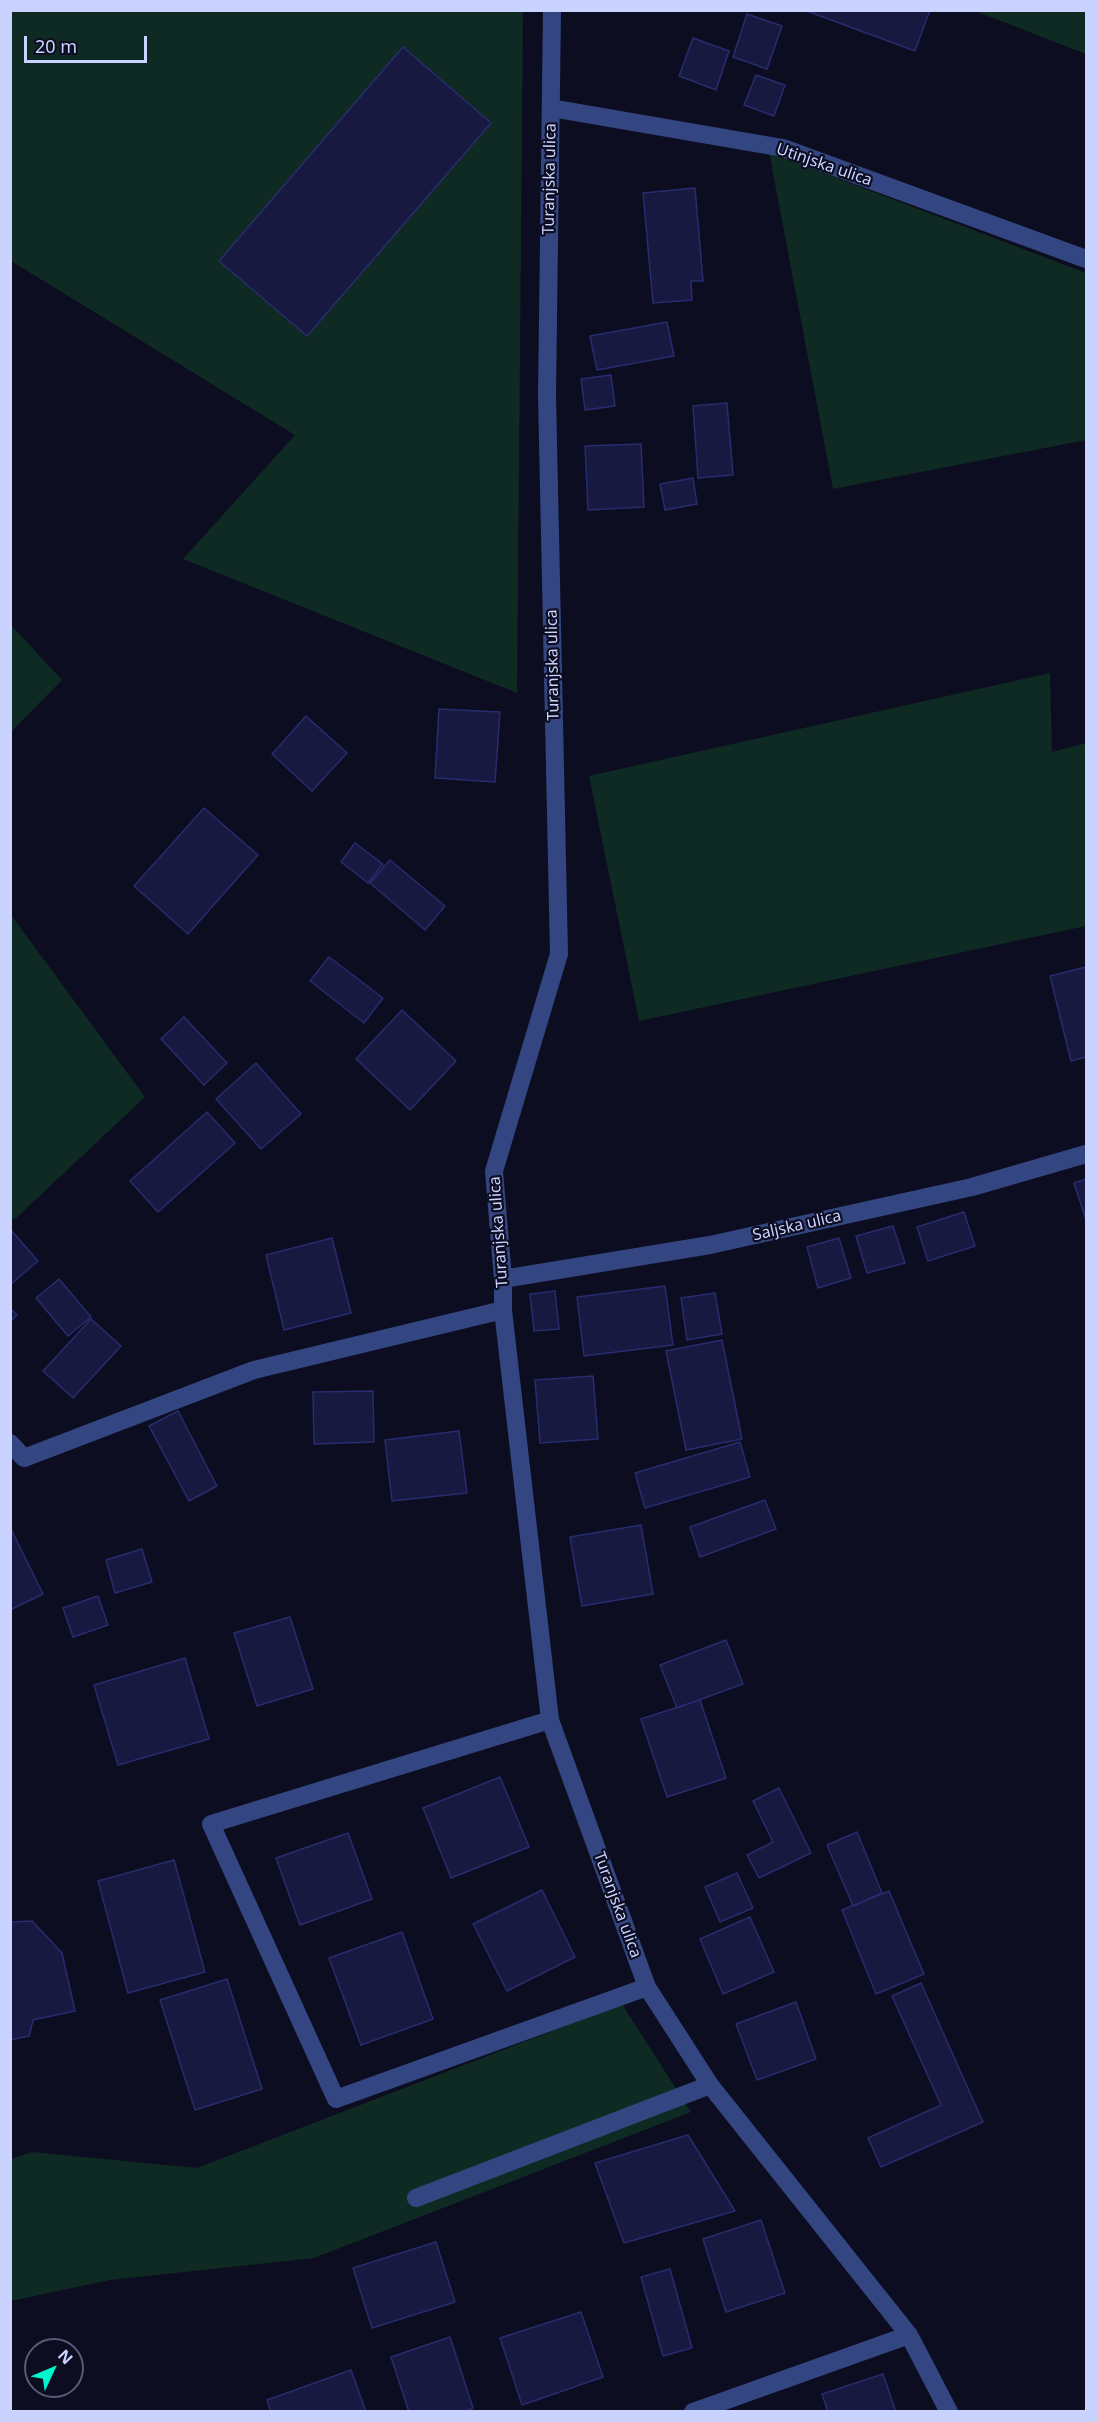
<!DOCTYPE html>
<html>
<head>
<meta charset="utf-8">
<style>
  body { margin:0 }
  #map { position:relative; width:1097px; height:2422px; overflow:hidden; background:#0c0d20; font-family:"Noto Sans",sans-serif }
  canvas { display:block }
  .frame { position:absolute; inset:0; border:12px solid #cad2ff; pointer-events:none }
  .north { position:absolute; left:24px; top:2338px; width:60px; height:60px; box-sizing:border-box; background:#0c0d20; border:2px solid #585c79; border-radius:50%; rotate:46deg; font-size:16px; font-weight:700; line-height:24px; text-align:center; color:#cad2ff }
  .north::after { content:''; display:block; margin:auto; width:21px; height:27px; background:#00f5cd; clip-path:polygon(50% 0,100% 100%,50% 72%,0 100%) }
  .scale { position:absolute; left:24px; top:36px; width:123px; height:27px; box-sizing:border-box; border:3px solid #cad2ff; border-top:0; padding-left:8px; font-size:18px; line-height:21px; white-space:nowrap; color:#cad2ff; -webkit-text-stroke:4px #0c0d20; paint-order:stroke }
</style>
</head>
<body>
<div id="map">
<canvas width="1097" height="2422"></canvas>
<div class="frame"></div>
<div class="north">N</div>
<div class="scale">20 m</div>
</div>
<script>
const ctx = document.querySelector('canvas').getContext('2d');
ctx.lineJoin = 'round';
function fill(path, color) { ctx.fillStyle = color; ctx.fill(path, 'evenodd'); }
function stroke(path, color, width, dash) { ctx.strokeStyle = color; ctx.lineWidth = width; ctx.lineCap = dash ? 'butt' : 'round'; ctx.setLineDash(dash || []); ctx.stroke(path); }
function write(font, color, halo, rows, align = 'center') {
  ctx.font = font + ' "Noto Sans",sans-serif'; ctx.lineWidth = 4.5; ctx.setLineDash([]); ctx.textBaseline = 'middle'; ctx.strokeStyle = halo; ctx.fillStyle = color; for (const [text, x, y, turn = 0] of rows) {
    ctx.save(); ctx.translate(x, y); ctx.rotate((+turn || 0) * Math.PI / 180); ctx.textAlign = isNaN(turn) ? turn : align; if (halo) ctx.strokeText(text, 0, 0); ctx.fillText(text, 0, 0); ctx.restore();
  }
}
const green = new Path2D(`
  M 10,11 L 523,11 L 517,693 L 183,559 L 295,435 L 11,261 Z
  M 975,11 L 1086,11 L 1086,54 Z
  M 769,152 L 1086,273 L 1086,440 L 833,489 Z
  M 11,625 L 62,680 L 11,732 Z
  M 1050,673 L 1052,752 L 1086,743 L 1086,926 L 639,1021 L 589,776 Z
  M 11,915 L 145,1097 L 14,1220 L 10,1216 Z
  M 622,2004 L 691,2112 L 314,2258 L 110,2280 L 11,2301 L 11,2159 L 32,2152 L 197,2168 Z`);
const building = new Path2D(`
  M 804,10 L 930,10 L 915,51 Z
  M 747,14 L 782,26 L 767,69 L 733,57 Z
  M 693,38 L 729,51 L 716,90 L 679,76 Z
  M 403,47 L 491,123 L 307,336 L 219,261 Z
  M 756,75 L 785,85 L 774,116 L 744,105 Z
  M 695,188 L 703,281 L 691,281 L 692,300 L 653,303 L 643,193 Z
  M 667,322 L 674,356 L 597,370 L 590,336 Z
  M 611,375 L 615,406 L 585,410 L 581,379 Z
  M 727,403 L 733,475 L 698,478 L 693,406 Z
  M 641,444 L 644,507 L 588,510 L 585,446 Z
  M 693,478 L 697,504 L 665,510 L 660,484 Z
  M 439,709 L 500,712 L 495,782 L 435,778 Z
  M 306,716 L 347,753 L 312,791 L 272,754 Z
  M 204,808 L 258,855 L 188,934 L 134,886 Z
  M 355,843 L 383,864 L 368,883 L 341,862 Z
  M 390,860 L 445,906 L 425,930 L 370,883 Z
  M 329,957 L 383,998 L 364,1023 L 310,981 Z
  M 1086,967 L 1086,1057 L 1071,1061 L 1050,976 Z
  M 402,1010 L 456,1061 L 410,1110 L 356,1059 Z
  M 184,1017 L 227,1063 L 204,1085 L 161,1039 Z
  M 256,1063 L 301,1114 L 261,1149 L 216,1099 Z
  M 207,1112 L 235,1143 L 158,1212 L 130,1181 Z
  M 1086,1179 L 1086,1220 L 1074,1183 Z
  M 964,1212 L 975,1246 L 928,1261 L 917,1227 Z
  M 893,1226 L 905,1263 L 867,1273 L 856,1236 Z
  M 10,1229 L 38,1261 L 11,1284 L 10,1283 Z
  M 332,1238 L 351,1313 L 284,1330 L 266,1255 Z
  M 839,1238 L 851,1278 L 818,1288 L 807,1247 Z
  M 59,1279 L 91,1317 L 68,1336 L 36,1298 Z
  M 665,1286 L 673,1345 L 584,1356 L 577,1297 Z
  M 555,1291 L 559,1329 L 534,1331 L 530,1294 Z
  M 715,1293 L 722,1334 L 687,1340 L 681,1298 Z
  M 10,1308 L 17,1315 L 10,1322 Z
  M 91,1319 L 121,1346 L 73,1398 L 43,1371 Z
  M 722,1340 L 742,1439 L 686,1450 L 666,1351 Z
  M 593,1376 L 598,1439 L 540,1443 L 535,1380 Z
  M 373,1391 L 374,1442 L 314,1444 L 313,1392 Z
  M 178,1411 L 217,1486 L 189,1501 L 149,1426 Z
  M 459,1431 L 467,1493 L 392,1501 L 385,1440 Z
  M 740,1442 L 750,1477 L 645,1508 L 635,1473 Z
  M 765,1500 L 776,1529 L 700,1557 L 690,1527 Z
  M 641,1525 L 653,1594 L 582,1606 L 570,1537 Z
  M 10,1527 L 43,1594 L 10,1610 Z
  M 142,1549 L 152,1582 L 115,1593 L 106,1560 Z
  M 98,1596 L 108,1625 L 73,1637 L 63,1608 Z
  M 290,1617 L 313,1689 L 257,1706 L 234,1633 Z
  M 726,1640 L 743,1684 L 677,1708 L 660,1665 Z
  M 185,1658 L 209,1739 L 118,1765 L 94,1685 Z
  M 700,1700 L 726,1778 L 667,1797 L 641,1719 Z
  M 500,1777 L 529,1847 L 451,1878 L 423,1808 Z
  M 779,1788 L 811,1853 L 759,1878 L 747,1855 L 773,1842 L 753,1801 Z
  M 857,1832 L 882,1893 L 853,1906 L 827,1845 Z
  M 348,1833 L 372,1899 L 300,1925 L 276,1858 Z
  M 174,1860 L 205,1972 L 128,1993 L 98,1881 Z
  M 737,1873 L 753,1908 L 720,1922 L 705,1887 Z
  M 542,1890 L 575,1957 L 507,1991 L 473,1924 Z
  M 889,1891 L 924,1974 L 876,1994 L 842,1910 Z
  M 750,1917 L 774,1972 L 723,1994 L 700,1939 Z
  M 32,1921 L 62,1953 L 75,2011 L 33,2020 L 29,2036 L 10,2040 L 10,1922 Z
  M 402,1932 L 433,2019 L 361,2045 L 329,1958 Z
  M 227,1979 L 262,2089 L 195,2110 L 160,2000 Z
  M 921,1983 L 983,2122 L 881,2167 L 868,2138 L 941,2105 L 892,1996 Z
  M 796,2002 L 816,2059 L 757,2080 L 736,2024 Z
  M 688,2135 L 735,2211 L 624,2243 L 595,2163 Z
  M 761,2220 L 785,2293 L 726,2312 L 703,2239 Z
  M 436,2242 L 455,2302 L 372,2328 L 353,2268 Z
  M 670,2269 L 692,2348 L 663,2356 L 641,2277 Z
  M 581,2312 L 603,2377 L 522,2405 L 500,2338 Z
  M 450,2337 L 473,2408 L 464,2412 L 409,2412 L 391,2357 Z
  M 351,2370 L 366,2412 L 271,2412 L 267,2400 Z
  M 883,2374 L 896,2412 L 828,2412 L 822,2394 Z`);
const minor = new Path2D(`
  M 552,10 L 547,395 L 559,954 L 494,1171 L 503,1279 L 503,1310 L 550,1720 L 647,1987 L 710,2085 L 909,2335 L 949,2412
  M 551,108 L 783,148 L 1086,259
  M 503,1279 L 710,1245 L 972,1187 L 1086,1154
  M 10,1443 L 24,1458 L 254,1370 L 503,1310
  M 550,1720 L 211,1824 L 336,2099 L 647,1987
  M 416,2198 L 710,2085
  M 693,2412 L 909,2335`);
const streetNames = [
  ["Utinjska ulica",824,165,19],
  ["Turanjska ulica",550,179,-89],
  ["Turanjska ulica",553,665,-91],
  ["Saljska ulica",797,1226,-13],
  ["Turanjska ulica",499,1232,-94],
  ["Turanjska ulica",617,1905,70]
];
fill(green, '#0e2a22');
fill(building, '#171941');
stroke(building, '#282c6e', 1.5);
stroke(minor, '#344681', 18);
write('16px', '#cad2ff', '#0c0d20', streetNames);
</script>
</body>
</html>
